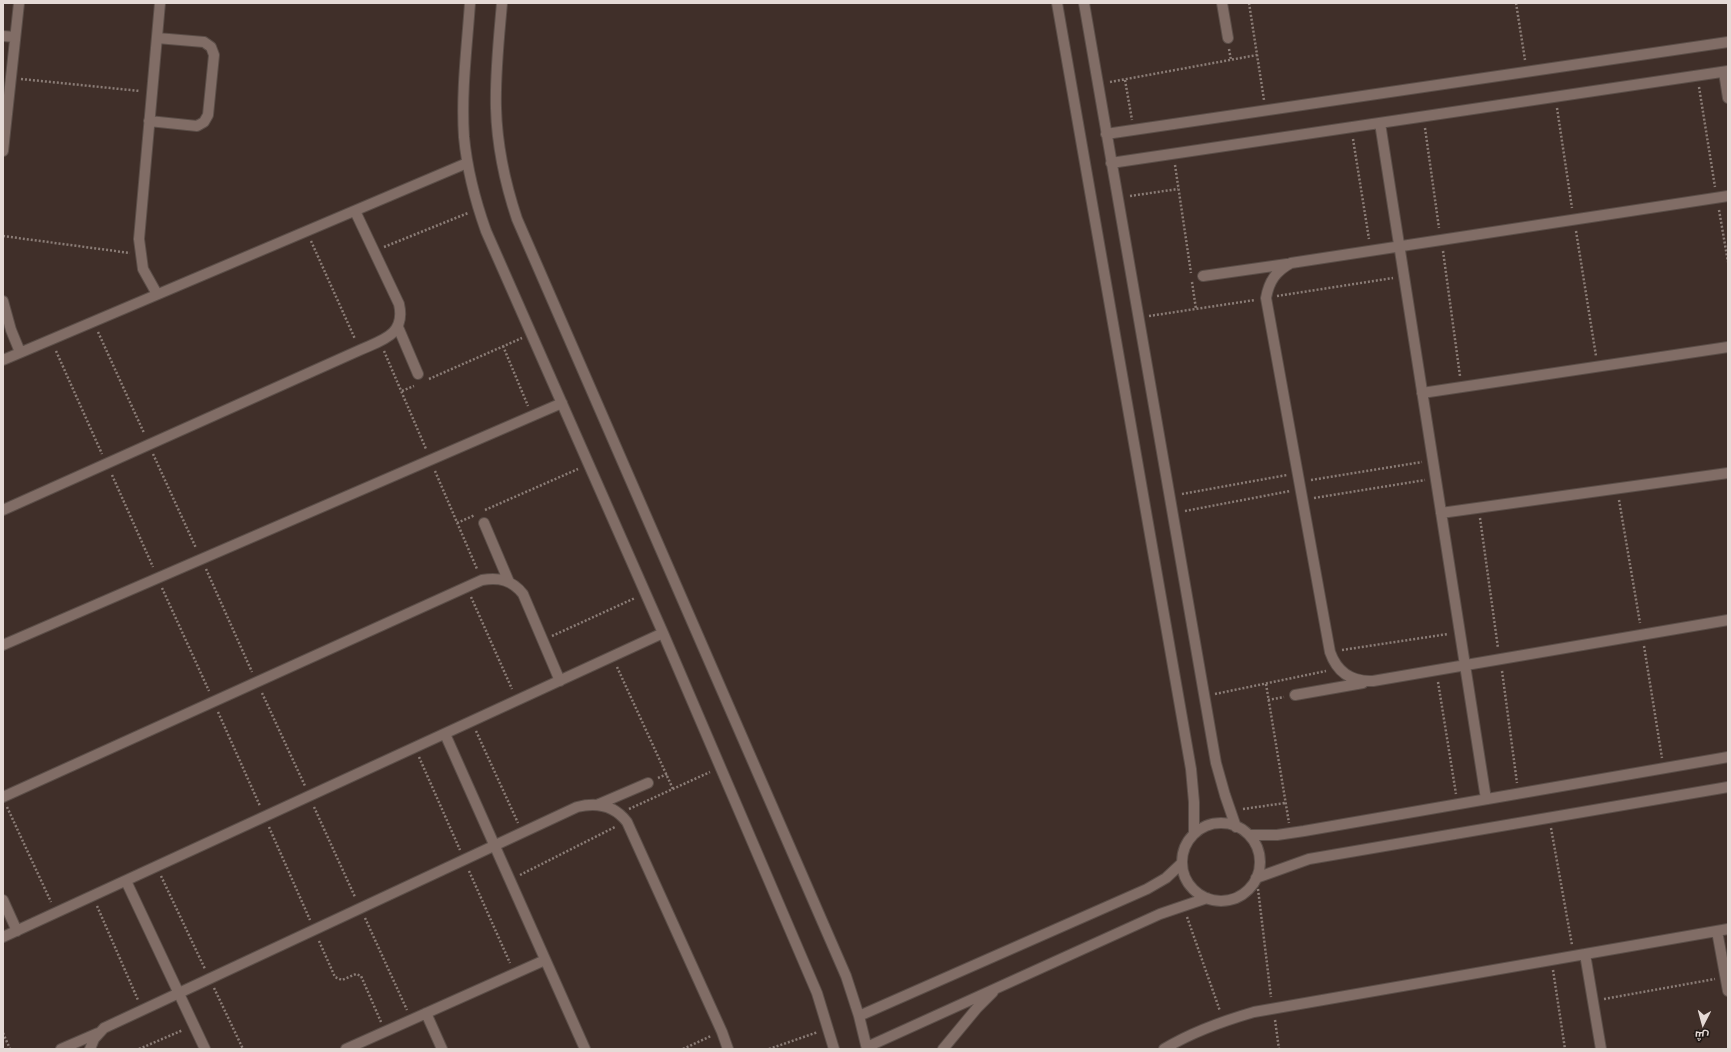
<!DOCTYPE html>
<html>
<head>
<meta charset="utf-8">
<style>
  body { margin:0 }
  #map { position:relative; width:1731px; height:1052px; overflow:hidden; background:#402f29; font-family:Quicksand,Cairo,sans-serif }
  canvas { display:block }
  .frame { position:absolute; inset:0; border:4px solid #e5dad6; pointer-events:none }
  .north { position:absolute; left:1683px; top:1004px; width:40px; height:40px; -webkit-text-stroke:3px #211916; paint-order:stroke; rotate:186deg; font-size:11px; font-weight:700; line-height:16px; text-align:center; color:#e5dad6 }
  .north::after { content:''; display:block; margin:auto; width:14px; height:18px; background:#e5dad6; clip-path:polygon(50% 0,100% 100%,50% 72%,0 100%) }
</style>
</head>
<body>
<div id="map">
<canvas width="1731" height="1052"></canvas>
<div class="frame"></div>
<div class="north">ش</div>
</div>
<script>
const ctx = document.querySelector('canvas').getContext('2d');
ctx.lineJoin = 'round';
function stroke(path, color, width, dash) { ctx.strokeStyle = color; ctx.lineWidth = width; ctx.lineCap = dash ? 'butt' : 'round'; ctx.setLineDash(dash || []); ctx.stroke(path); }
const path = new Path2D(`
  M 1249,3 L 1264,100
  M 1516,3 L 1525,60
  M 1229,49 L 1231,60
  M 21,79 L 140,91
  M 1125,80 L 1132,120
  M 1110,82 L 1257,55
  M 1699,87 L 1715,187
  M 1557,108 L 1572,208
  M 1425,128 L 1439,228
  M 1353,139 L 1369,239
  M 1175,165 L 1191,273
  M 1130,196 L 1178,189
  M 1719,210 L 1728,262
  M 1576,231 L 1596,356
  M 3,236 L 130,253
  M 311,241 L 355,339
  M 384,247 L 468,213
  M 1443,251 L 1460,376
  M 1192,282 L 1196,309
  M 1277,296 L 1393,278
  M 1149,316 L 1255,300
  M 98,332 L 144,433
  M 503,346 L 528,406
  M 56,351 L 102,454
  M 384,351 L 426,449
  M 429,379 L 522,338
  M 402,391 L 414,386
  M 153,454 L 196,548
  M 435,471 L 477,569
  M 112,475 L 153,567
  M 1311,480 L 1422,462
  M 1182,494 L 1287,475
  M 1314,498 L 1425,480
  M 1619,500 L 1640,623
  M 485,510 L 578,469
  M 1185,511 L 1290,491
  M 1480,518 L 1498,648
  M 457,523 L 475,515
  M 206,569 L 252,672
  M 162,588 L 209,691
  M 471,597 L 512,689
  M 552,636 L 635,598
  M 1644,646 L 1662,758
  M 1342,650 L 1448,634
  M 617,667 L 673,789
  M 1502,671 L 1517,783
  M 1438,682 L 1456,794
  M 1266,684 L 1289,823
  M 262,693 L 305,786
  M 1215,694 L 1326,671
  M 1268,700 L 1284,697
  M 218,712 L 260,806
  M 476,731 L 518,823
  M 419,757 L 460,850
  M 658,778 L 667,774
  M 7,807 L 51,902
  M 314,807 L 355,897
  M 629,809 L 710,772
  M 1243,809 L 1285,803
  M 269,827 L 310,920
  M 1551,828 L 1572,945
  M 469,871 L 510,963
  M 520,875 L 615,827
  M 161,876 L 205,969
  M 1258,889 L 1271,997
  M 97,906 L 138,1000
  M 1187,917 L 1220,1011
  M 365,918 L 407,1010
  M 319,941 L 335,977 L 342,980 L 356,974 L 361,976 L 381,1022
  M 1553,970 L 1565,1049
  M 214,988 L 243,1049
  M 1604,999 L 1715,979
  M 1275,1020 L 1279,1049
  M 3,1033 L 10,1049
  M 139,1049 L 183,1030
  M 683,1049 L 711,1036
  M 769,1049 L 818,1032`);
const minor = new Path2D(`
  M 470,3 C 467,47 461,92 464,137 C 467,169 475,200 486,231 L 663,633 L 817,993 L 834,1049
  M 502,3 C 499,38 495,73 496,108 C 497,146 505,183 517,219 L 846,976 L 859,1016 L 867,1049
  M 1057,3 L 1191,769 L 1194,802 L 1194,834
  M 1084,3 L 1216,763 L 1225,795 L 1236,827
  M 1222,3 L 1228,38
  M 3,36 L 15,37
  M 1724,72 L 1728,98
  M 149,121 L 197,126 L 204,122 L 208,115 L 214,55 L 211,47 L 204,42 L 157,38
  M 1380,123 L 1486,799
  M 1106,134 L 1728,42
  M 3,151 L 19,3
  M 1111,163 L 1728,71
  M 1728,196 L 1291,263 C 1276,271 1269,281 1266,298 L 1330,652 C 1337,672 1351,682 1373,681 L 1728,620
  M 1203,276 L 1287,264
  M 157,294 L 143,269 L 139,239 L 160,3
  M 3,301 L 11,330 L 20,352
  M 398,327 L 418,374
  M 3,360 L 467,163
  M 1422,393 L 1728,347
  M 3,510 L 360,350 C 382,340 406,335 399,304 L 355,211
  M 1441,513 L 1728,473
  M 484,523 L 509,582
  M 3,645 L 562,403
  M 1295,695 L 1363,683
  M 445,734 L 585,1049
  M 3,797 L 482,580 C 499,577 512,580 523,594 L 560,681
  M 599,804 L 648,783
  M1182 862a39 39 0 1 1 78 0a39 39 0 1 1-78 0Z
  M 1249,835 L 1277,835 L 1304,831 L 1728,757
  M 1256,878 L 1309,859 L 1728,787
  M 126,881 L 205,1049
  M 3,900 L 17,931
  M 1717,931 L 1728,991
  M 3,937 L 663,633
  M 1585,954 L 1601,1049
  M 426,1013 L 442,1049
  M 859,1016 L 1147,889 L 1166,878 L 1182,863
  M 867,1047 L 1160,914 L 1207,898
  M 61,1049 L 98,1033
  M 90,1049 L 94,1039 L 104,1028 L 577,807 C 597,802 614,805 627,822 L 722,1032 L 728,1049
  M 346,1049 L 545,960
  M 943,1049 L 977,1008 L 993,992
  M 1164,1049 C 1192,1032 1223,1021 1254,1012 L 1728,929`);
stroke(minor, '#5b4e48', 12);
stroke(path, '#8a7c76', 2.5, [2, 2]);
stroke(minor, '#816d66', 10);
</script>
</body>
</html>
